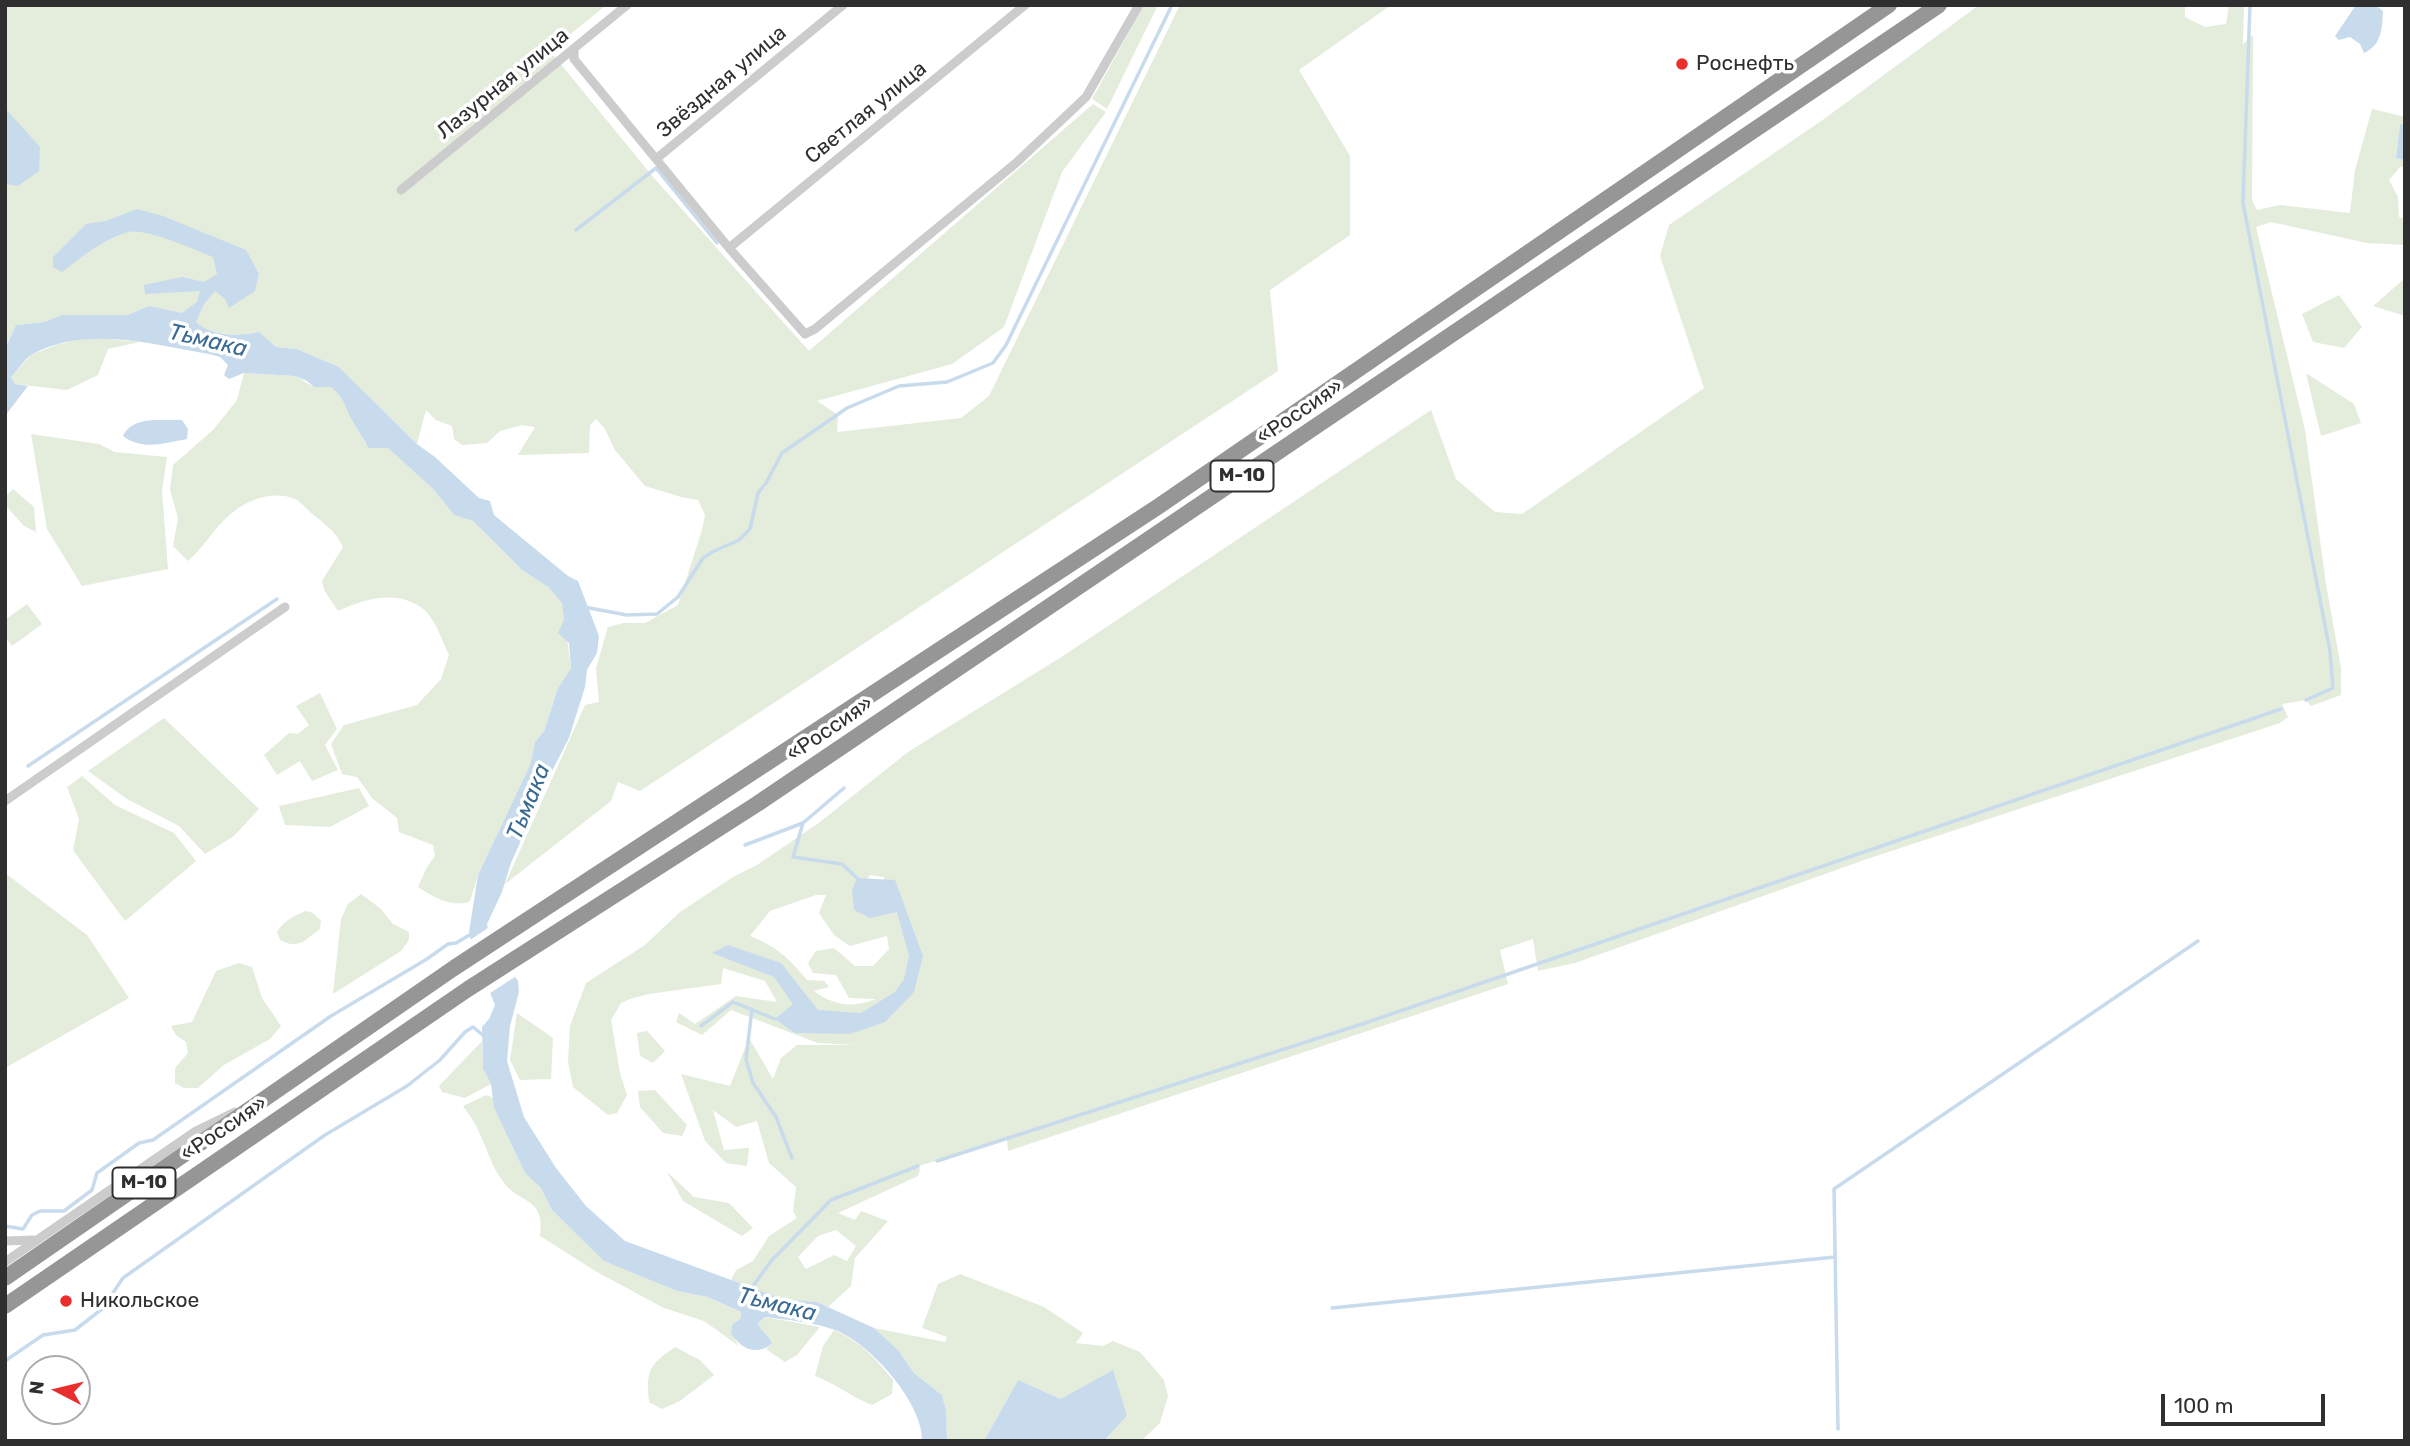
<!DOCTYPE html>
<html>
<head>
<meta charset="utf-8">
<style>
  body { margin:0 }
  #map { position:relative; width:2410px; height:1446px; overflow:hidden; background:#fff; font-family:Rubik,sans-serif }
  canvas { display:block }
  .frame { position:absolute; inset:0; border:7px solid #2f2f2f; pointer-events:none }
  .north { position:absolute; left:21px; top:1355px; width:70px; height:70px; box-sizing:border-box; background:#fff; border:2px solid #acacac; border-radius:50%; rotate:277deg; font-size:19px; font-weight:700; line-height:28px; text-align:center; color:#2f2f2f }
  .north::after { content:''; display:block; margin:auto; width:24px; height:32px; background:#ea2e2d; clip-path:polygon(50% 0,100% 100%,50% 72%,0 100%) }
  .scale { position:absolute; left:2161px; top:1394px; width:164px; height:32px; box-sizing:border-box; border:4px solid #2f2f2f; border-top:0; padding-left:9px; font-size:21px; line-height:24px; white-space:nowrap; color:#2f2f2f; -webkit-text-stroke:5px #fff; paint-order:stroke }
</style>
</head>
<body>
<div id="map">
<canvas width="2410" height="1446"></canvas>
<div class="frame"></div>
<div class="north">N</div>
<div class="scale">100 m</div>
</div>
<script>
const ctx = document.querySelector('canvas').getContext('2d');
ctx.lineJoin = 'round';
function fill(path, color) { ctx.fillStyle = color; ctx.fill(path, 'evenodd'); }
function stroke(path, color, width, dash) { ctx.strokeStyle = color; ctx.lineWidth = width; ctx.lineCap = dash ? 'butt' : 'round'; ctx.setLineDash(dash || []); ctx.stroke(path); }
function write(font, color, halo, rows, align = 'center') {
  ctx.font = font + ' Rubik,sans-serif'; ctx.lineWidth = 7; ctx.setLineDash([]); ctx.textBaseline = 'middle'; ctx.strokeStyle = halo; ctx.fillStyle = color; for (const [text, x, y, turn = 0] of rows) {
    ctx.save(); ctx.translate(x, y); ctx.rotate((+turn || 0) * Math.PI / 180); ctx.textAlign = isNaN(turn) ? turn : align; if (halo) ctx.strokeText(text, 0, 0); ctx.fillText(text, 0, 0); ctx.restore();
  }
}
const green = new Path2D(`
  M 5,5 L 606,5 L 550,51 L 654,178 L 809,351 L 1093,104 L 1106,112 L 1062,172 L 1004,327 L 952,364 L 817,401 L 838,415 L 837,432 L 961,418 L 989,396 L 1180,5 L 1391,5 L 1299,70 L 1350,156 L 1350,235 L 1270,290 L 1278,371 L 649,785 L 640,791 L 618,782 L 611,801 L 505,884 L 585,705 L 599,702 L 596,668 L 608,627 L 624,623 L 645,623 L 678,605 L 702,530 L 705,515 L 698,500 L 681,497 L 645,486 L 615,450 L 605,429 L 596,419 L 590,425 L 589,453 L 518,455 L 535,427 L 522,425 L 500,431 L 487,443 L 462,445 L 454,439 L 452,426 L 436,420 L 426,410 L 417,444 L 339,367 L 297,349 L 276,347 L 259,333 L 247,336 L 62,315 L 44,322 L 16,325 L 5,349 Z
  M 1144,5 L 1158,5 L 1107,109 L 1092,99 Z
  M 1979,5 L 2185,5 L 2185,17 L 2205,27 L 2226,24 L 2229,5 L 2244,5 L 2243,44 L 2253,35 L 2252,200 L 2257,210 L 2280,205 L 2350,213 L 2355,170 L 2372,109 L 2405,117 L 2405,125 L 2400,124 L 2396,158 L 2405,160 L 2405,166 L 2400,167 L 2389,180 L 2398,197 L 2399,217 L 2405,219 L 2405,245 L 2367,243 L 2271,222 L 2256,227 L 2305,430 L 2326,584 L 2341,668 L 2341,695 L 2311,706 L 2306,700 L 2282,704 L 2288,717 L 2280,723 L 1867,859 L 1575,963 L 1538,971 L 1533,939 L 1500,950 L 1508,984 L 1008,1151 L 1007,1139 L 919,1166 L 920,1170 L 918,1176 L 838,1213 L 855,1220 L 861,1211 L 888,1221 L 855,1258 L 851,1286 L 828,1307 L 817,1302 L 783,1299 L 731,1280 L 736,1270 L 753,1261 L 769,1236 L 797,1218 L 793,1211 L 796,1187 L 769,1163 L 757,1121 L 736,1127 L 713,1110 L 724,1150 L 749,1148 L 747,1166 L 726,1163 L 705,1141 L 681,1074 L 730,1086 L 749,1038 L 773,1079 L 781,1058 L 797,1045 L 856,1045 L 818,1043 L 731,1010 L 702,1035 L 676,1022 L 679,1013 L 695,1024 L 736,996 L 777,1002 L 765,981 L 723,968 L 721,984 L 649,994 L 630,999 L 621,1003 L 611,1020 L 620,1073 L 627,1095 L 617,1113 L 608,1115 L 573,1087 L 568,1062 L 570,1026 L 586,983 L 645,945 L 680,912 L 733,877 L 757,865 L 820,822 L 908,752 L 1063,656 L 1431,410 L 1456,479 L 1495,512 L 1522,514 L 1704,388 L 1660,256 L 1669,225 L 1824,119 ZM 870,875 L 884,877 L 883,901 L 862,887 ZM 816,895 L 826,895 L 819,913 L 834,935 L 850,946 L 887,936 L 889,949 L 873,966 L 855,966 L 834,948 L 816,951 L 808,963 L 813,973 L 836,975 L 849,998 L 876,999 C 853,1008 834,1006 814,991 L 829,987 L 824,981 L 807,980 C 790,959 776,946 750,936 L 770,911 ZM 836,1230 L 856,1246 L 847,1261 L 834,1255 L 806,1269 L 798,1257 L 818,1236 Z
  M 2404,279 L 2405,316 L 2373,306 Z
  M 2339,295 L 2362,327 L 2344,348 L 2313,342 L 2302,314 Z
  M 86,337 L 140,342 L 108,349 L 98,375 L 67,390 L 15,384 L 11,377 L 31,355 L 56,345 Z
  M 244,373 L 295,376 L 314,387 L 331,387 C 347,402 343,405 353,422 C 358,431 364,438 368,448 L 388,448 L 433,489 L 454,515 L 473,521 L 522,570 L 548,587 L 562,603 L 571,668 L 558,688 L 544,731 L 535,742 L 530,765 L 478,875 L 470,901 C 455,909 431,896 418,887 L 427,867 L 435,856 L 433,845 L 399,832 L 397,818 L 373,799 L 357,777 L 342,774 L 331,744 L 344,725 L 417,705 L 441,679 L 449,655 C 442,640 435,618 422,608 C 397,589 363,599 338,611 L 324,590 L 322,581 L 343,547 C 336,531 323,523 310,512 C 305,507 299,500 293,498 C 268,490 242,502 224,520 C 211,533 203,548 188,561 L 173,546 L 178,518 L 170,490 L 173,465 L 213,430 L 237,400 Z
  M 2306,373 L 2354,404 L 2361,423 L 2321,436 Z
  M 31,434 L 99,444 L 115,452 L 167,457 L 162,491 L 168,569 L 82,586 L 47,529 Z
  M 13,489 L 34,507 L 36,532 L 24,526 L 5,505 L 5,497 Z
  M 27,604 L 42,624 L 12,646 L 5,637 L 5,620 Z
  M 320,693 L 337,729 L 325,745 L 338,770 L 312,781 L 300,761 L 277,775 L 264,755 L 289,733 L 298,734 L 309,725 L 296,706 Z
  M 164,718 L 259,809 L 234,836 L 205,854 L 179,826 L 127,799 L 88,771 Z
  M 82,776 L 115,805 L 174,833 L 196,861 L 125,921 L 73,850 L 79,819 L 67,787 Z
  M 359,788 L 369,806 L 330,827 L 285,825 L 279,806 Z
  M 5,873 L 87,935 L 129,998 L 5,1068 Z
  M 361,894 L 381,909 L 393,924 L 409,932 L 409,940 L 401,951 L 333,994 L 341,919 L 348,904 Z
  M 306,911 L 313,913 L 321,921 L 320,929 C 304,940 300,950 280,940 L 277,932 C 285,920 293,916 306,911 Z
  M 239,963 L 252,967 L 262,998 L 281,1026 L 270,1039 L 224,1065 L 198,1088 L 184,1088 L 175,1083 L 175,1068 L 188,1053 L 186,1042 L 176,1035 L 171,1026 L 192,1022 L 216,971 Z
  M 517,1013 L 553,1038 L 551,1079 L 520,1080 L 510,1060 Z
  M 647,1031 L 665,1051 L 653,1063 L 640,1056 L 637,1033 Z
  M 482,1041 L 483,1069 L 491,1084 L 465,1098 L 442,1092 L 439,1086 Z
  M 655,1090 L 687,1125 L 682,1136 L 663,1133 L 640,1107 L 638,1091 Z
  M 486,1095 L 493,1098 L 494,1108 L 525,1173 L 541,1188 L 552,1210 L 604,1260 L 677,1291 L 708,1297 L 741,1312 L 741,1318 L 732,1325 L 731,1334 L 739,1346 L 704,1321 L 664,1308 L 597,1272 L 540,1236 C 546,1198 521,1204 504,1183 C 490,1165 486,1144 475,1124 C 472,1118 467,1112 463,1106 Z
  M 667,1172 L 694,1197 L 729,1203 L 753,1228 L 742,1236 L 683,1201 Z
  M 960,1274 L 1044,1307 L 1083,1333 L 1076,1343 L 1103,1346 L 1113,1341 L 1140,1352 L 1164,1380 L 1168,1396 L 1160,1423 L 1141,1441 L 1104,1441 L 1127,1416 L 1061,1399 L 1018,1380 L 984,1441 L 947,1441 L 946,1410 L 942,1395 L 914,1373 L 898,1350 L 874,1328 L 945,1342 L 947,1337 L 922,1328 L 938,1284 Z
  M 765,1317 L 820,1327 L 797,1355 L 785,1362 L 766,1349 L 772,1344 C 769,1334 761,1332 758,1323 Z
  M 834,1330 C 860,1341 876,1359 893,1380 L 892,1394 L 872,1405 C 852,1397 836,1384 815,1376 L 823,1346 Z
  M 675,1347 L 700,1360 L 714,1375 L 680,1401 L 662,1409 L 649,1402 C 646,1370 649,1365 675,1347 Z`);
const water = new Path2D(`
  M 2356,5 L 2375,5 L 2383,11 C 2382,28 2382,45 2364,53 L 2360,44 L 2350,37 L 2339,40 L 2335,36 Z
  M 5,108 L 40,147 L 39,171 L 18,186 L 5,184 Z
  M 2400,124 L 2405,125 L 2405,160 L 2396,158 Z
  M 137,209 L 163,216 L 246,250 L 259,274 L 255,291 L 229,308 L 225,299 L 215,291 L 204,304 L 196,322 C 210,336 240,337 259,332 L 276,347 L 297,349 L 339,367 L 417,444 L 435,457 L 479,498 L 490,501 L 494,515 L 568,576 L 578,581 L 599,636 L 597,653 L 587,670 L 585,687 L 569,738 L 551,773 L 511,863 L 502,892 L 487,924 L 490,939 L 518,981 L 519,992 L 510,1026 L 507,1061 L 524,1117 L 556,1168 L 586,1206 L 625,1241 L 783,1299 L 817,1302 L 874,1328 L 898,1350 L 914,1373 L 942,1395 L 946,1410 L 947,1441 L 922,1441 C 924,1404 869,1342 835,1330 C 813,1322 788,1320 765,1317 L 758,1323 C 761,1332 769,1334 772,1344 C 755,1356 742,1349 731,1334 L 732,1325 L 741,1318 L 741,1312 L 708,1297 L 677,1291 L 604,1261 L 552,1210 L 541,1188 L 525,1173 L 494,1108 L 491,1084 L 483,1069 L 482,1027 L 489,1019 L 495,1005 L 473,950 L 469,932 L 478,875 L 530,765 L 535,742 L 544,731 L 558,688 L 571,668 L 569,643 L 558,633 L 564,620 L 562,603 L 548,587 L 522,570 L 473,521 L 454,515 L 433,489 L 388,448 L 368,448 C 364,438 358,431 353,422 C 343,405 347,402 331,387 L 314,387 L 307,381 L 295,376 L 244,373 L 229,379 L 224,375 L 228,365 L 220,357 L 209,354 C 153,345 87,325 33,354 C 25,358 18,370 11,377 L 15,384 L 28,386 L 5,416 L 5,349 L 16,325 L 44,322 L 62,315 L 128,315 L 149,306 L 182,313 L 197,302 L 200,291 L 145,294 L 144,285 L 182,277 L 204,282 L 217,274 L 213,257 C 196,250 145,228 129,232 C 104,238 82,257 62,272 L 53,267 L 53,257 L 86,224 L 106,221 Z
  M 182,420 L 188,429 L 187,439 C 164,443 143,451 123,436 C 133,415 161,421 182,420 Z
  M 857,878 L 895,880 L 923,956 L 914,992 L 885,1022 L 850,1034 L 795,1033 L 775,1019 L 793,1004 L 774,977 L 712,953 L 728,945 L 781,963 L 818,1010 L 861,1013 L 895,992 L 904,979 L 909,956 L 897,912 L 870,918 L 854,910 L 852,890 Z
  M 1113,1370 L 1127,1416 L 1104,1441 L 984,1441 L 1018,1380 L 1061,1399 Z`);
const pier = new Path2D(`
  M 491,926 L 493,937 L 518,975 L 487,995 L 467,942 Z`);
const stream = new Path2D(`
  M 2250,5 L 2243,203 L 2330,651 L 2333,688 L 2306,700
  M 576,230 L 656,168 L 717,243
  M 584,607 L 627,615 L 657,614 L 678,597 L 703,558 L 712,552 L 739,540 L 750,529 L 758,493 L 766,483 L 782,453 L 847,408 L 899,386 L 947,382 L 993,363 L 1006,345 L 1172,5
  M 28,766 L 277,599
  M 803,823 L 793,857 L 842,864 L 857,878
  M 745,845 L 803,823 L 844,788
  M 752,1009 L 746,1059 L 753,1083 L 776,1117 L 792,1158
  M 701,1026 L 733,1002 L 775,1019
  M 937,1161 L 1365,1023 L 2281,709
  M 5,1226 L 23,1229 L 32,1215 L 40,1211 L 64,1211 L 92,1190 L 97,1173 L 139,1143 L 153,1140 L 331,1016 L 427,959 L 448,944 L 456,943 L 473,933
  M 750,1290 L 772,1260 L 831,1200 L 918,1166
  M 1332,1308 L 1835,1257
  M 5,1361 L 43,1335 L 75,1330 L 102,1309 L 123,1278 L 325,1135 L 407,1086 L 440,1060 L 465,1032 L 473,1027 L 484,1036
  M 1838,1429 L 1834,1189 L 2198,941
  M 5,1439 L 6,1441`);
const street = new Path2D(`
  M 574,49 L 574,59 L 729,248 L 805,334 L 815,329 L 1016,163 L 1086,97 L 1139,5
  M 656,159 L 843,5
  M 401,190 L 627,5
  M 729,248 L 1025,5
  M 5,801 L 285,607
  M 5,1241 L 33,1240
  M 5,1262 L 196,1131 L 235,1112`);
const highway = new Path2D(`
  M 5,1278 L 454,968 L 1159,506 L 1889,5
  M 5,1306 L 468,989 L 757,804 L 1939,5`);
const markers = [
  [1682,64,7,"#ea2e2d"],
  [66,1301,7,"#ea2e2d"]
];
const shields = [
  [1242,476,63],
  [144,1183,63]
];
const shieldNames = [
  ["М-10",1242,476],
  ["М-10",144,1183]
];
const poiNames = [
  ["Роснефть",1696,64],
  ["Никольское",80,1301]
];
const streetNames = [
  ["Звёздная улица",722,82,-40],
  ["Лазурная улица",503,84,-39],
  ["Светлая улица",866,113,-39],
  ["«Россия»",1300,412,-34],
  ["«Россия»",830,729,-34],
  ["«Россия»",224,1129,-34]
];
const waterNames = [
  ["Тьмака",208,341,13],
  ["Тьмака",529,802,-68],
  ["Тьмака",777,1305,14]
];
fill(green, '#e4ecdc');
fill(water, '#c8dbed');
fill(pier, '#fff');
stroke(stream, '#c8dbed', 3.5);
stroke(street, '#ccc', 9);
stroke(highway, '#969696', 16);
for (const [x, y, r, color] of markers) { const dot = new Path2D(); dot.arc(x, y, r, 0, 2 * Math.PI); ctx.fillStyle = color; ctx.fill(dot); stroke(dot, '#fff', 2.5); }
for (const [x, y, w] of shields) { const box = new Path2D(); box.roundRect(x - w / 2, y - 15.5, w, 31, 5); ctx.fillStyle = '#fff'; ctx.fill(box); stroke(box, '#2f2f2f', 2); }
write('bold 19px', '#2f2f2f', null, shieldNames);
write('21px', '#2f2f2f', '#fff', poiNames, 'left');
write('21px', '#2f2f2f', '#fff', streetNames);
write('italic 23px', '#3a6a93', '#fff', waterNames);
</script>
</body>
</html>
